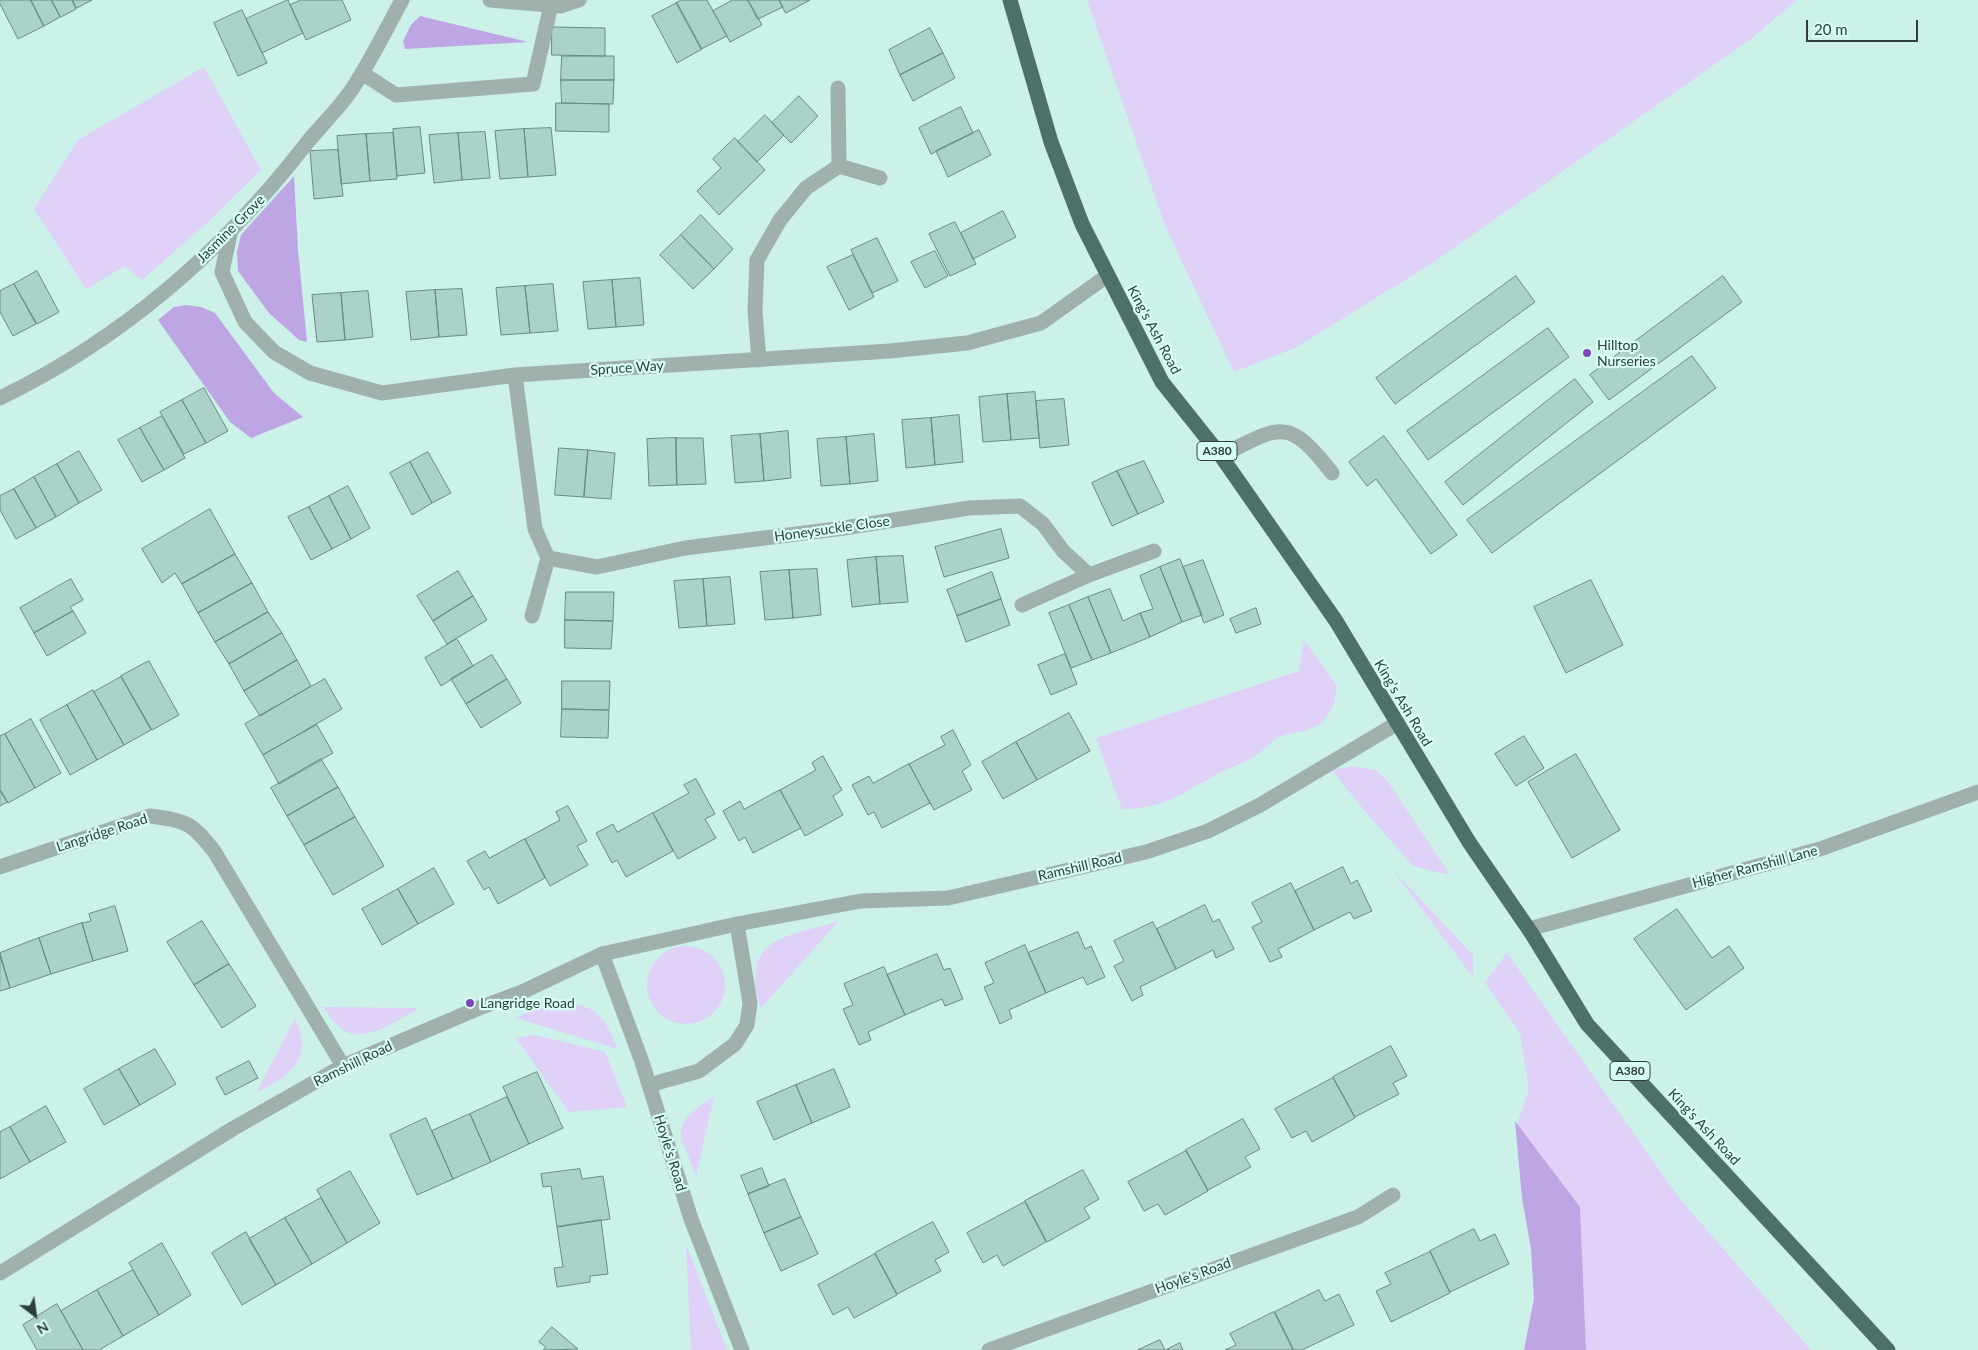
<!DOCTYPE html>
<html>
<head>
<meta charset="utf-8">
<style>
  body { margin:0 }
  #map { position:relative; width:1978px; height:1350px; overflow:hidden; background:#cbf1e9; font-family:Lato,sans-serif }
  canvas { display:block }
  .north { position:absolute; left:10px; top:1290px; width:50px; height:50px; -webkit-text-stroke:4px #d8fff6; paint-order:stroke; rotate:150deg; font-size:14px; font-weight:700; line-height:20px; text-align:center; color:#2f3e3b }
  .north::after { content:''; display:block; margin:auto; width:18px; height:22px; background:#2f3e3b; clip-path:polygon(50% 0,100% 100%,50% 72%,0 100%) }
  .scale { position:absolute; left:1806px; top:20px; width:112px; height:22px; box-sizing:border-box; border:2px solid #2f3e3b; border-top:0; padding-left:6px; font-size:15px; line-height:18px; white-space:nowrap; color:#2f3e3b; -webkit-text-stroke:4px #d8fff6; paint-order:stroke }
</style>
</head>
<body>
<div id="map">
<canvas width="1978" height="1350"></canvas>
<div class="north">N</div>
<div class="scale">20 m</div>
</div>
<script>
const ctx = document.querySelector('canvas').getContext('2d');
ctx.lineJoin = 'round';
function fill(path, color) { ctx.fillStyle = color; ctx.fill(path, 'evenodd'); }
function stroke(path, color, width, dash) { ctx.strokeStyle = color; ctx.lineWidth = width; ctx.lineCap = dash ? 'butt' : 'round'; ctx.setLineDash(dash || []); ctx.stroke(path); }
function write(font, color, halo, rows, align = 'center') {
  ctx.font = font + ' Lato,sans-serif'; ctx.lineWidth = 4.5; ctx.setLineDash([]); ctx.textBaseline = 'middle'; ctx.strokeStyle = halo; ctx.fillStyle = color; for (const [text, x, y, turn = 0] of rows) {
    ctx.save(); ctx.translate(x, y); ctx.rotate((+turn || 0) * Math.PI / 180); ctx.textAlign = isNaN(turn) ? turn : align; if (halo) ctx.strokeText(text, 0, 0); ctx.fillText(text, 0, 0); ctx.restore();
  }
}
const green = new Path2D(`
  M 1087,0 L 1797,0 L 1752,38 L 1434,262 L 1295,348 L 1234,372 L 1166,228 Z
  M 204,67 L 261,170 L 208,222 L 142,280 L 125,266 L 86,289 L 34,209 L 78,140 Z
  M 1304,640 L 1337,686 C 1335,701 1332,714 1320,723 C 1307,734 1291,731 1277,738 C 1270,742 1265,749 1259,753 C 1248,761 1234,766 1221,772 C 1182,792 1170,808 1122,809 L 1096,738 L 1299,671 Z
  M 1354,766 L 1375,770 L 1386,779 L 1450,875 L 1413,866 L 1368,815 L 1332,770 Z
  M 1392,869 L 1473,955 L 1473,977 Z
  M 838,922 L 761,1008 C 739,939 785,936 838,922 Z
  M647 985a39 39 0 1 1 78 0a39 39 0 1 1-78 0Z
  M 1507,953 L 1679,1198 L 1811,1350 L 1586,1350 L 1580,1207 L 1517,1124 L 1529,1089 L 1520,1033 L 1485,983 Z
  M 567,1003 C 600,1006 606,1022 618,1049 L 516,1018 L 538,1007 Z
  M 323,1007 L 419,1008 C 401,1018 368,1042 347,1032 C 336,1027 330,1016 323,1007 Z
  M 295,1018 C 298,1026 302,1036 302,1045 C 302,1069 276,1083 257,1092 Z
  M 534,1035 L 605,1052 L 627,1107 L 569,1112 L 516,1038 Z
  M 714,1096 L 696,1176 C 679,1127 667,1129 714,1096 Z
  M 686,1244 L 727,1350 L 691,1350 Z`);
const forest = new Path2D(`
  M 420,16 L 528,42 L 405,49 L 403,41 L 411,25 Z
  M 294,176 L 298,250 L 307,342 L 299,340 L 269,313 L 238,271 L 237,252 L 241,235 Z
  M 186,305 L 201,307 L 215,313 L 274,393 L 303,417 L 251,438 L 230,422 L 158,320 L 174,307 Z
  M 1515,1121 L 1580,1207 L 1586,1350 L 1524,1350 L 1534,1299 L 1531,1249 L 1522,1198 Z`);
const building = new Path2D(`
  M 0,0 L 31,0 L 44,26 L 18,39 L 0,4 Z
  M 31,0 L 51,0 L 60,17 L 44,26 Z
  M 52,0 L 72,0 L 76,9 L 61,17 Z
  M 73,0 L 92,0 L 77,8 Z
  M 288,0 L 303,33 L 262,53 L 246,19 Z
  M 301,0 L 342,0 L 351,20 L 306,40 L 290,5 Z
  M 682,0 L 707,0 L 727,36 L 701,49 L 676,3 Z
  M 733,0 L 748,0 L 762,25 L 730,42 L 713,11 Z
  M 748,0 L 779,0 L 783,7 L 758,19 Z
  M 779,0 L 810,0 L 786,13 Z
  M 677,3 L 702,49 L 677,63 L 652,16 Z
  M 242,10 L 267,63 L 238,76 L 214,23 Z
  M 552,27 L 605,28 L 605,56 L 552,55 Z
  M 930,28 L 943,53 L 900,75 L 889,50 Z
  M 943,53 L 955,78 L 913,101 L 900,75 Z
  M 562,56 L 614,56 L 614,80 L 561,80 Z
  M 561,80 L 614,80 L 613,104 L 562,103 Z
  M 799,96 L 818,116 L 791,143 L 772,123 Z
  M 556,103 L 609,104 L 609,132 L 556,131 Z
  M 961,107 L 973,133 L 931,154 L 919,128 Z
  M 765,115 L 784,135 L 757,162 L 738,142 Z
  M 420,127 L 425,173 L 397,176 L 393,129 Z
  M 551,128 L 556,175 L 528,177 L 524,129 Z
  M 524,129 L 528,177 L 500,179 L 495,131 Z
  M 979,130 L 991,155 L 948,177 L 936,151 Z
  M 485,132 L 490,178 L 462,180 L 458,133 Z
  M 393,133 L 397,179 L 370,181 L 366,134 Z
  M 458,133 L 462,180 L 434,183 L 429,135 Z
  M 366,134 L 370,181 L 341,184 L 337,136 Z
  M 735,138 L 765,170 L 719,215 L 697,191 L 721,168 L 713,159 Z
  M 338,150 L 343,196 L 314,199 L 310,151 Z
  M 1003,211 L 1016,237 L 973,259 L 961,233 Z
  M 701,215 L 733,249 L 714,269 L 681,235 Z
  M 955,222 L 976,264 L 950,276 L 929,234 Z
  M 681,235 L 714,269 L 693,289 L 660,255 Z
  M 877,238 L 898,281 L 872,293 L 851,250 Z
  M 935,251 L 948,276 L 925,288 L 911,262 Z
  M 853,255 L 874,297 L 849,310 L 827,267 Z
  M 37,271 L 59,312 L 37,324 L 14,284 Z
  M 1516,276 L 1535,302 L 1395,404 L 1376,378 Z
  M 1723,276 L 1742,302 L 1609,400 L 1590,375 Z
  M 640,278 L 644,325 L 616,327 L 612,280 Z
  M 612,280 L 616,327 L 588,329 L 583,282 Z
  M 14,284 L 36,324 L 13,336 L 0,312 L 0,291 Z
  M 553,284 L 558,331 L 530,333 L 525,286 Z
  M 525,286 L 530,333 L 501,335 L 496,288 Z
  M 462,289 L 467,335 L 439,337 L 435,290 Z
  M 435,290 L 439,337 L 411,340 L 406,292 Z
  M 368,291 L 373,337 L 345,340 L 341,293 Z
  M 341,293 L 345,340 L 317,342 L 312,295 Z
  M 1548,328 L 1569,357 L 1428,460 L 1407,431 Z
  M 1692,356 L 1716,388 L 1492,553 L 1467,520 Z
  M 1575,379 L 1593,402 L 1463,505 L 1445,482 Z
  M 204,388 L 228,431 L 206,443 L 182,400 Z
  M 1035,392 L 1039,438 L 1011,440 L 1007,394 Z
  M 1007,394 L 1011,440 L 983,442 L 979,397 Z
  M 1064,399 L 1069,445 L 1040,448 L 1036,401 Z
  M 182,400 L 206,443 L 184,454 L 160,412 Z
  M 959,415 L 963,462 L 935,465 L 931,418 Z
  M 162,416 L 185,458 L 164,470 L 140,428 Z
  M 931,418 L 935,465 L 906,468 L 902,420 Z
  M 140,428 L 164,470 L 142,482 L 118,440 Z
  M 788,431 L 791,478 L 764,481 L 760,434 Z
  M 760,434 L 764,481 L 735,483 L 731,436 Z
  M 874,434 L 878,481 L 850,484 L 846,437 Z
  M 1384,436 L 1457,535 L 1431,554 L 1376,479 L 1367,486 L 1349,462 Z
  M 846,437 L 850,484 L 821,486 L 817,439 Z
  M 676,438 L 677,485 L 649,486 L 647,439 Z
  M 676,438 L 703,438 L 706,484 L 677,485 Z
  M 559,448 L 588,450 L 584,497 L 555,495 Z
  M 588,450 L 615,453 L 611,499 L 584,497 Z
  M 79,451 L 102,490 L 79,503 L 57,464 Z
  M 428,452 L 451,493 L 432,503 L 410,462 Z
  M 1144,461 L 1164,502 L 1138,514 L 1117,471 Z
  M 410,462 L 432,503 L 412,515 L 390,473 Z
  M 57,464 L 79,503 L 56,517 L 34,477 Z
  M 1117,471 L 1138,514 L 1112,526 L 1092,483 Z
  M 34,477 L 56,517 L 36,528 L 14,489 Z
  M 348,486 L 370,528 L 351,539 L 329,496 Z
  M 14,489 L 36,528 L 16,539 L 0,510 L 0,496 Z
  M 329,496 L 351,539 L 332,549 L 309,507 Z
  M 309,507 L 332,549 L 311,560 L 288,517 Z
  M 210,509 L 235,554 L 182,584 L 175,573 L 162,583 L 142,549 Z
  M 1001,529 L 1009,558 L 944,577 L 935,547 Z
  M 235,554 L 252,583 L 198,613 L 182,584 Z
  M 903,556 L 908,602 L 880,604 L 876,557 Z
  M 876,557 L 880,604 L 852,607 L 847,560 Z
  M 1180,559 L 1202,615 L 1182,622 L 1160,567 Z
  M 1203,560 L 1224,615 L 1204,623 L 1183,567 Z
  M 1160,567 L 1182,622 L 1150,637 L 1140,613 L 1153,609 L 1140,576 Z
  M 817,569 L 821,615 L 793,618 L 789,570 Z
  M 789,570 L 793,618 L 765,620 L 760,572 Z
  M 458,571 L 473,596 L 433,621 L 417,596 Z
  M 992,572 L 1001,599 L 957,616 L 947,590 Z
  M 730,577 L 735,624 L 707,626 L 703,579 Z
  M 71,579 L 83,600 L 70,607 L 73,611 L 34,633 L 20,608 Z
  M 703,579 L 707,626 L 679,628 L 674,581 Z
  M 1591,580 L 1623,645 L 1566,673 L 1534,607 Z
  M 252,583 L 268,612 L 215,642 L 198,613 Z
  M 1110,589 L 1123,621 L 1140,613 L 1150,637 L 1111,653 L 1088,597 Z
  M 566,592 L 614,592 L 613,621 L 565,620 Z
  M 473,596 L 487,620 L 447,644 L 433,621 Z
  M 1088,597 L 1111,653 L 1092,660 L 1069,605 Z
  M 1001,599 L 1010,625 L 966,642 L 957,616 Z
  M 1069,605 L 1092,660 L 1071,668 L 1049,613 Z
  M 1256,608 L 1261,624 L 1236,633 L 1230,619 Z
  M 73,611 L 86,633 L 47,656 L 34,633 Z
  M 268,612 L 282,633 L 229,664 L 215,642 Z
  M 565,620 L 613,621 L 611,649 L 565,648 Z
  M 282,633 L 297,660 L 244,691 L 229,664 Z
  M 457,639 L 473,666 L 441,686 L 425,658 Z
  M 1065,654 L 1077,684 L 1051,695 L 1038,665 Z
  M 492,655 L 507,679 L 466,704 L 451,679 Z
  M 297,660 L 311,686 L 260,716 L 244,691 Z
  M 149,661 L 179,715 L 152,730 L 121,676 Z
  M 121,677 L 151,730 L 124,745 L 94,692 Z
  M 325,679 L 342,709 L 263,755 L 245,724 Z
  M 507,679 L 521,703 L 481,728 L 466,704 Z
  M 562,681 L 610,681 L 609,710 L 562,709 Z
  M 93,690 L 124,745 L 97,760 L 67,705 Z
  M 67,705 L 97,760 L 70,775 L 40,720 Z
  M 562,709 L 609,710 L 608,738 L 561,737 Z
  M 1069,713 L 1090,751 L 1037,780 L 1016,742 Z
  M 31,719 L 61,773 L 35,788 L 5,734 Z
  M 317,725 L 333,753 L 279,784 L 263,755 Z
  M 953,730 L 971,765 L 962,771 L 972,790 L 934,810 L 909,764 L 945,745 L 941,737 Z
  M 5,734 L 35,788 L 8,803 L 0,789 L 0,736 Z
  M 1524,736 L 1544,768 L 1516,786 L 1495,754 Z
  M 1016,742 L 1037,780 L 1003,799 L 982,762 Z
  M 1576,754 L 1620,830 L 1572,858 L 1528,782 Z
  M 823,756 L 842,790 L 833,796 L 843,815 L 805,836 L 780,790 L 816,770 L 812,763 Z
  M 321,759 L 338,787 L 287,816 L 271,788 Z
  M 909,764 L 930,803 L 882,828 L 874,812 L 868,815 L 852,785 L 869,776 L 873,783 Z
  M 696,779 L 715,814 L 705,819 L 716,838 L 678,859 L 653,813 L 689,793 L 684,785 Z
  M 338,787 L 355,817 L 304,845 L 287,816 Z
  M 780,790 L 801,828 L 753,853 L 745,837 L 739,841 L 723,811 L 740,801 L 744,809 Z
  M 0,791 L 7,802 L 0,806 Z
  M 568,806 L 587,841 L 577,846 L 588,865 L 550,886 L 525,839 L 560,820 L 556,812 Z
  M 653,813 L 673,851 L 626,877 L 617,860 L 612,863 L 596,833 L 613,824 L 617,832 Z
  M 355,817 L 384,866 L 333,895 L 304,845 Z
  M 525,839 L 545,878 L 498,904 L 489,887 L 484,890 L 467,861 L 485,851 L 489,858 Z
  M 1343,867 L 1351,884 L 1357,880 L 1372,911 L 1354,919 L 1350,912 L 1314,930 L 1295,891 Z
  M 434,868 L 454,904 L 418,924 L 398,889 Z
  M 1291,883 L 1314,930 L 1278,949 L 1282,957 L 1270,962 L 1252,927 L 1262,922 L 1252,903 Z
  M 398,889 L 418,924 L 382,945 L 362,909 Z
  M 1205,905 L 1213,922 L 1219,919 L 1234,949 L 1216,958 L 1213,950 L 1176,969 L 1157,929 Z
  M 115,906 L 128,951 L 93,961 L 82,923 L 91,921 L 89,914 Z
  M 1677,909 L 1712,958 L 1729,946 L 1744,968 L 1686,1010 L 1634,939 Z
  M 202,921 L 229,964 L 194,985 L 167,942 Z
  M 1153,922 L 1176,969 L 1140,987 L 1143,995 L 1132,1001 L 1114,966 L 1124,961 L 1114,941 Z
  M 82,923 L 93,961 L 51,974 L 39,938 Z
  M 1078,932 L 1085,949 L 1091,946 L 1105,977 L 1087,985 L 1083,977 L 1046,993 L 1028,953 Z
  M 39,938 L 51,974 L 10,988 L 0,953 Z
  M 1025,945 L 1046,993 L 1009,1010 L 1012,1018 L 1000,1024 L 984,987 L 994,983 L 985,963 Z
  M 937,954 L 944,970 L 950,968 L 963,999 L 945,1006 L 942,999 L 905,1015 L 887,975 Z
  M 0,956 L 10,988 L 0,991 Z
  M 229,964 L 256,1006 L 222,1028 L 194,985 Z
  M 884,967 L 905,1015 L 868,1032 L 871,1040 L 859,1045 L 843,1009 L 853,1005 L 844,984 Z
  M 1391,1046 L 1407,1076 L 1393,1083 L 1399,1094 L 1355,1117 L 1333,1077 Z
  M 155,1049 L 176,1084 L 140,1105 L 119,1069 Z
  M 249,1061 L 258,1078 L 225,1095 L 216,1078 Z
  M 119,1069 L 140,1105 L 104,1125 L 84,1089 Z
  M 834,1069 L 850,1107 L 812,1123 L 796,1085 Z
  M 537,1072 L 563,1128 L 529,1144 L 503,1087 Z
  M 1333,1078 L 1355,1118 L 1312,1142 L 1306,1131 L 1292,1138 L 1275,1109 Z
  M 796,1085 L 812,1123 L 774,1140 L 757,1102 Z
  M 507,1097 L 529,1144 L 491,1162 L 470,1114 Z
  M 46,1106 L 66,1142 L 30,1162 L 10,1127 Z
  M 470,1114 L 491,1162 L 453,1179 L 432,1131 Z
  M 426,1118 L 453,1179 L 417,1195 L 390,1135 Z
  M 1243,1119 L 1260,1149 L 1245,1157 L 1251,1167 L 1208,1190 L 1186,1150 Z
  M 10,1127 L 30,1162 L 0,1179 L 0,1132 Z
  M 1186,1151 L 1208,1191 L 1165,1215 L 1158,1204 L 1144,1211 L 1128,1182 Z
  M 762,1168 L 769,1186 L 748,1194 L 741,1176 Z
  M 580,1169 L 582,1179 L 603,1176 L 610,1219 L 557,1227 L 551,1186 L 543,1187 L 541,1174 Z
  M 1083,1170 L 1099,1199 L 1084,1208 L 1090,1218 L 1047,1242 L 1025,1201 Z
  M 350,1171 L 380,1223 L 347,1243 L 317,1190 Z
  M 785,1179 L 801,1217 L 764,1233 L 748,1194 Z
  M 321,1198 L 347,1243 L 312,1264 L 285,1218 Z
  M 1025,1202 L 1046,1242 L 1003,1266 L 997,1255 L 983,1263 L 967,1233 Z
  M 801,1217 L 818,1254 L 781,1271 L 764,1233 Z
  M 285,1218 L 312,1264 L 276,1285 L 249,1239 Z
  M 601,1220 L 608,1274 L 590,1276 L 590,1282 L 557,1287 L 554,1268 L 563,1267 L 557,1227 Z
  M 933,1222 L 949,1252 L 935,1260 L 941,1271 L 897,1294 L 875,1253 Z
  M 1474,1229 L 1480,1241 L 1495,1234 L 1509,1264 L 1450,1292 L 1430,1251 Z
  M 246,1232 L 276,1285 L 242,1305 L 212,1253 Z
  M 162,1243 L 191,1295 L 159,1315 L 129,1263 Z
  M 1430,1252 L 1450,1293 L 1391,1322 L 1376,1291 L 1391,1284 L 1385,1273 Z
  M 875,1254 L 897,1295 L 854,1318 L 848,1307 L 833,1315 L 818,1285 Z
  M 133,1270 L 159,1315 L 123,1336 L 97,1290 Z
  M 97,1290 L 123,1336 L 99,1350 L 83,1350 L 61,1311 Z
  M 1319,1290 L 1325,1301 L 1339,1294 L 1354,1325 L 1302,1350 L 1294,1350 L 1275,1312 Z
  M 57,1304 L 61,1311 L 83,1350 L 37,1350 L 23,1325 Z
  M 1274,1312 L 1293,1350 L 1225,1350 L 1236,1345 L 1230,1334 Z
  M 552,1327 L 578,1349 L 543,1350 L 546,1347 L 539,1342 Z
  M 1160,1340 L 1165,1350 L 1138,1350 Z
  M 1180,1343 L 1183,1350 L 1166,1350 Z`);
const lane = new Path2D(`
  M 362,73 L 396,95 L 533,84 L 551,5
  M 1221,456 C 1280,426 1288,416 1332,473`);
const street = new Path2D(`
  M 490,0 L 561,6 L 579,0
  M 838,88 L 839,166
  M 230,234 L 222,272 L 245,322 L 274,352 L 310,373 L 382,393 L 515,375 L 890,351 L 967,343 L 1041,323 L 1107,276
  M 759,360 L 755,311 L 757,260 L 780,220 L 806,188 L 839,166 L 880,178
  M 515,375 L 535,529 L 548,558 L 597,567 L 685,548 L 844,528 L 969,508 L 1020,506 L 1043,524 L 1063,551 L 1089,575 L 1154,551
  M 0,398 C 122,339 223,251 306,144 C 322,124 343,105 356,83 C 373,56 387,28 402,0
  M 1022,605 L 1089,575
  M 532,616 L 548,558
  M 0,867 L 150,816 C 187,821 191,822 214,851 L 343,1066
  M 1529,929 L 1820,849 L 1978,792
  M 602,954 L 642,1062 L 691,1219 L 742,1350
  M 649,1085 L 699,1071 L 735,1044 L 747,1025 L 750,1003 L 737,924
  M 0,1273 L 234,1128 L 343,1066 L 479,1008 L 522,992 L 602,954 L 737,924 L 861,901 L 948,898 L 1146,852 L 1208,831 L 1260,805 L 1396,724
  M 989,1350 L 1358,1217 L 1393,1195`);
const highway = new Path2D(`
  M 1010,0 L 1051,142 L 1082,224 L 1162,382 L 1221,456 L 1336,621 L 1469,842 L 1532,934 L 1587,1024 L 1888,1350`);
const markers = [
  [1587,353,5,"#7e45bc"],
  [470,1003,5,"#7e45bc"]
];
const shields = [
  [1217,451,40],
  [1630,1071,40]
];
const shieldNames = [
  ["A380",1217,451],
  ["A380",1630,1071]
];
const streetNames = [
  ["Jasmine Grove",231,229,-45],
  ["King's Ash Road",1154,330,62],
  ["Spruce Way",627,368,-4],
  ["Honeysuckle Close",832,529,-8],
  ["King's Ash Road",1403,703,59],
  ["Langridge Road",102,833,-18],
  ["Ramshill Road",1080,867,-13],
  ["Higher Ramshill Lane",1755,867,-15],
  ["Ramshill Road",353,1064,-26],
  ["King's Ash Road",1704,1127,47],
  ["Hoyle's Road",670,1153,73],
  ["Hoyle's Road",1193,1276,-20]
];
const poiNames = [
  ["Hilltop",1597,345],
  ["Nurseries",1597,361],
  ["Langridge Road",480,1003]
];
fill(green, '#dfd1f8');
fill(forest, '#bea5e4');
fill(building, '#acd1c8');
stroke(building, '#688b83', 1);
stroke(lane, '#a0b0ac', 15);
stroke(street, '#a0b0ac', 15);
stroke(highway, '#4d7068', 15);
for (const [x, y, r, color] of markers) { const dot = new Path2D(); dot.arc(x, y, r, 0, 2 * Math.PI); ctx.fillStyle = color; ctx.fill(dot); stroke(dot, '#d8fff6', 2); }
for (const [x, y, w] of shields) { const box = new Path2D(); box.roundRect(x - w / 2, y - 9.5, w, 19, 4); ctx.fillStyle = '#d8fff6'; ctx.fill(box); stroke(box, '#2f3e3b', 1); }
write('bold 12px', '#2f3e3b', null, shieldNames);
write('14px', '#2f3e3b', '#d8fff6', streetNames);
write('14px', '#2f3e3b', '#d8fff6', poiNames, 'left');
</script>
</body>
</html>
